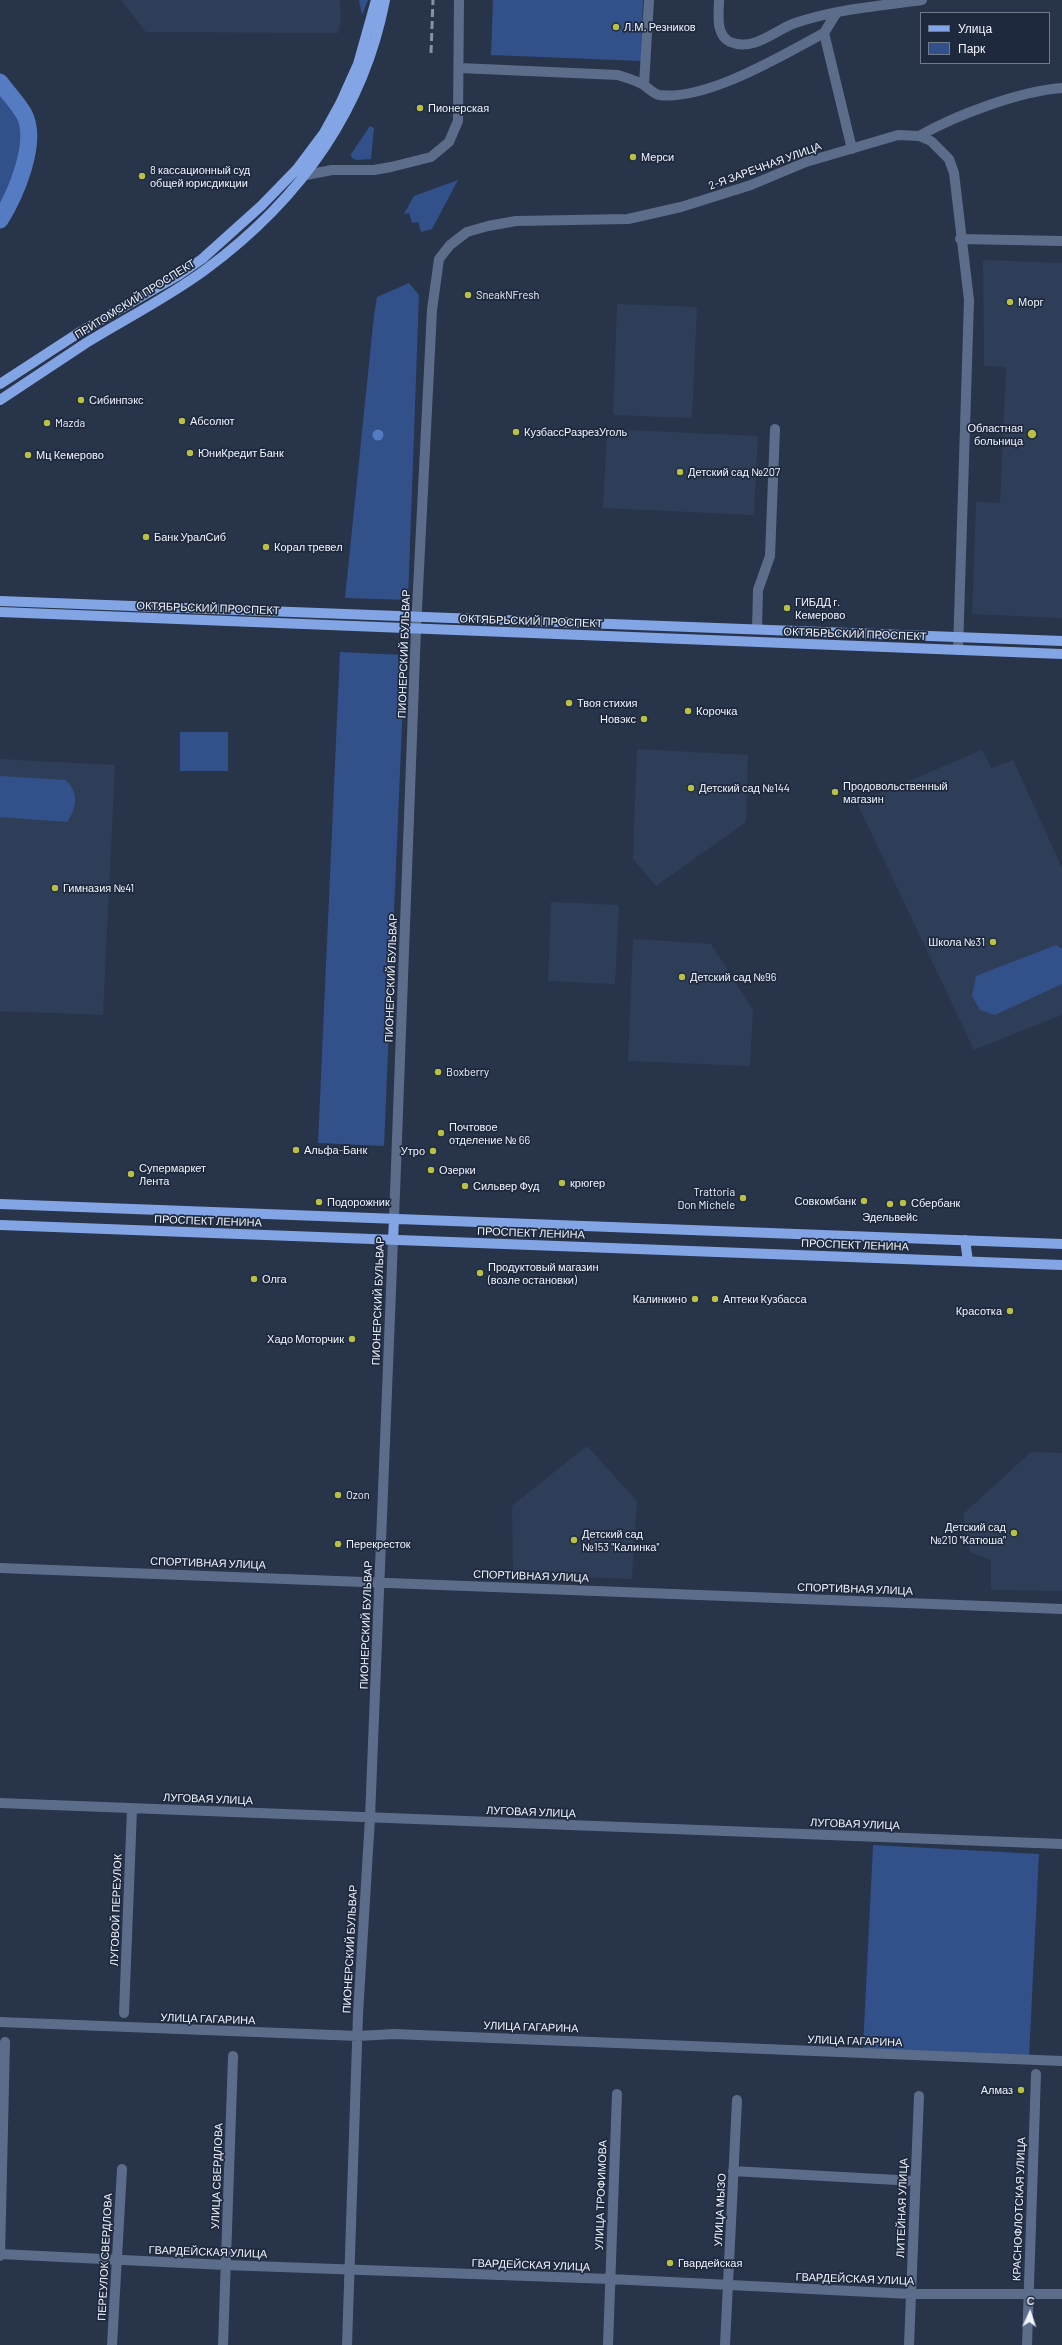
<!DOCTYPE html>
<html>
<head>
<meta charset="utf-8">
<style>
  body { margin:0 }
  #map { position:relative; width:1062px; height:2345px; overflow:hidden; background:#283449; font-family:Barlow,sans-serif }
  canvas { display:block }
  .legend { position:absolute; left:920px; top:12px; width:130px; height:52px; box-sizing:border-box; background:#1e293e; border:1px solid #727b8a; margin:0; padding:5px 7px; list-style:none; font-size:12px; color:#f0f5fd }
  .legend li { display:flex; align-items:center; gap:8px; height:20px }
  .legend b { width:20px; border:1px solid #727b8a }
  .north { position:absolute; left:1010px; top:2293px; width:40px; height:40px; -webkit-text-stroke:3px #1e293e; paint-order:stroke; rotate:3deg; font-size:11px; font-weight:700; line-height:16px; text-align:center; color:#f0f5fd }
  .north::after { content:''; display:block; margin:auto; width:14px; height:18px; background:#f0f5fd; clip-path:polygon(50% 0,100% 100%,50% 72%,0 100%) }
</style>
</head>
<body>
<div id="map">
<canvas width="1062" height="2345"></canvas>
<ul class="legend">
<li><b style="height:5px;background:#83a5e5"></b>Улица</li>
<li><b style="height:11px;background:#32508a"></b>Парк</li>
</ul>
<div class="north">С</div>
</div>
<script>
const ctx = document.querySelector('canvas').getContext('2d');
ctx.lineJoin = 'round';
function fill(path, color) { ctx.fillStyle = color; ctx.fill(path, 'evenodd'); }
function stroke(path, color, width, dash) { ctx.strokeStyle = color; ctx.lineWidth = width; ctx.lineCap = dash ? 'butt' : 'round'; ctx.setLineDash(dash || []); ctx.stroke(path); }
function write(font, color, halo, rows, align = 'center') {
  ctx.font = font + ' Barlow,sans-serif'; ctx.lineWidth = 3.5; ctx.setLineDash([]); ctx.textBaseline = 'middle'; ctx.strokeStyle = halo; ctx.fillStyle = color; for (const [text, x, y, turn = 0] of rows) {
    ctx.save(); ctx.translate(x, y); ctx.rotate((+turn || 0) * Math.PI / 180); ctx.textAlign = isNaN(turn) ? turn : align; if (halo) ctx.strokeText(text, 0, 0); ctx.fillText(text, 0, 0); ctx.restore();
  }
}
const built = new Path2D(`
  M 121,0 L 340,0 L 341,19 L 338,33 L 146,32 Z
  M 983,260 L 1062,263 L 1062,618 L 972,614 L 976,502 L 1000,503 L 1006,367 L 984,366 Z
  M 617,304 L 697,307 L 692,418 L 613,415 Z
  M 607,429 L 758,436 L 754,515 L 603,508 Z
  M 637,749 L 748,755 L 746,822 L 656,886 L 633,859 Z
  M 982,750 L 991,768 L 1013,760 L 1062,868 L 1062,1015 L 974,1050 L 857,803 Z
  M 0,759 L 115,765 L 103,1015 L 0,1011 Z
  M 551,902 L 619,905 L 615,984 L 548,981 Z
  M 633,939 L 711,944 L 753,1010 L 750,1066 L 628,1061 Z
  M 587,1446 L 637,1501 L 632,1579 L 513,1574 L 512,1506 Z
  M 1031,1452 L 1062,1453 L 1062,1591 L 991,1590 L 991,1560 L 970,1552 L 963,1514 Z`);
const green = new Path2D(`
  M 359,0 L 368,0 L 362,15 Z
  M 493,0 L 643,0 L 641,61 L 491,55 Z
  M 0,90 C 7,94 16,98 20,105 C 22,109 22,115 23,119 C 29,150 14,178 0,204 Z
  M 370,126 L 374,128 L 371,159 L 356,160 L 352,158 L 351,154 Z
  M 458,180 L 432,229 L 421,232 L 418,222 L 412,223 L 409,213 L 404,214 L 414,196 Z
  M 409,283 L 419,295 L 408,600 L 345,598 L 374,315 L 377,297 Z
  M 340,652 L 405,655 L 384,1146 L 318,1143 Z
  M 180,732 L 228,732 L 228,771 L 180,771 Z
  M 0,776 L 65,780 C 79,790 77,809 67,822 L 0,817 Z
  M 1056,945 L 1062,949 L 1062,984 L 995,1015 L 980,1010 L 972,996 L 976,976 Z
  M 873,1845 L 1039,1854 L 1029,2057 L 863,2049 Z`);
const water = new Path2D(`
  M372.5 435a5.5 5.5 0 1 1 11 0a5.5 5.5 0 1 1-11 0Z`);
const river = new Path2D(`
  M 0,82 C 7,92 18,103 24,114 C 39,142 15,196 0,220`);
const minor = new Path2D(`
  M 719,0 C 719,13 715,35 730,42 C 754,52 775,30 795,23 C 836,9 880,6 922,0
  M 837,12 L 824,33 L 852,149
  M 460,68 L 618,75 C 627,78 635,80 644,85 C 648,88 654,94 659,95 C 707,101 783,55 824,33
  M 644,85 L 649,0
  M 919,136 C 956,115 1020,91 1062,88
  M 306,175 L 332,170 L 374,170 L 391,167 L 431,157 L 449,142 L 458,121 L 459,0
  M 960,239 L 1062,241
  M 757,629 L 758,590 L 770,556 L 775,429
  M 394,1219 L 416,629 L 432,310 L 439,259 L 450,245 L 467,232 L 488,226 L 516,221 L 628,219 L 681,207 L 751,185 L 806,162 L 898,135 L 919,136 L 931,141 L 949,159 L 954,173 L 969,300 L 958,650
  M 0,1568 L 1062,1609
  M 0,1803 L 1062,1844
  M 124,2013 L 132,1809
  M 0,2022 L 358,2036 L 394,2034 L 1062,2061
  M 733,2171 L 915,2181
  M 0,2254 L 225,2265 L 610,2279 L 911,2294 L 1062,2294
  M 0,2256 L 5,2042
  M 112,2345 L 122,2169
  M 223,2345 L 233,2056
  M 347,2345 L 358,2014 L 370,1818 L 393,1240
  M 608,2345 L 617,2094
  M 725,2345 L 737,2100
  M 909,2345 L 919,2096
  M 1027,2345 L 1036,2074`);
const major = new Path2D(`
  M 0,384 L 80,332 L 179,275 L 202,259 L 261,206 L 297,169 L 324,133 L 340,104 L 358,64 L 376,0
  M 0,400 C 29,381 57,362 86,343 C 125,319 167,298 205,270 C 297,202 363,114 385,0
  M 0,601 L 1062,641
  M 0,612 L 1062,654
  M 0,1204 L 1062,1244
  M 0,1225 L 1062,1265
  M 393,1240 L 394,1219
  M 965,1240 L 968,1261`);
const rail = new Path2D(`
  M 431,53 L 433,0`);
const markers = [
  [616,27,4,"#bac046"],
  [420,108,4,"#bac046"],
  [633,157,4,"#bac046"],
  [142,176,4,"#bac046"],
  [468,295,4,"#bac046"],
  [1010,302,4,"#bac046"],
  [81,400,4,"#bac046"],
  [182,421,4,"#bac046"],
  [47,423,4,"#bac046"],
  [516,432,4,"#bac046"],
  [1032,434,5,"#bac046"],
  [190,453,4,"#bac046"],
  [28,455,4,"#bac046"],
  [680,472,4,"#bac046"],
  [146,537,4,"#bac046"],
  [266,547,4,"#bac046"],
  [787,608,4,"#bac046"],
  [569,703,4,"#bac046"],
  [688,711,4,"#bac046"],
  [644,719,4,"#bac046"],
  [691,788,4,"#bac046"],
  [835,792,4,"#bac046"],
  [55,888,4,"#bac046"],
  [993,942,4,"#bac046"],
  [682,977,4,"#bac046"],
  [438,1072,4,"#bac046"],
  [441,1133,4,"#bac046"],
  [296,1150,4,"#bac046"],
  [433,1151,4,"#bac046"],
  [431,1170,4,"#bac046"],
  [131,1174,4,"#bac046"],
  [562,1183,4,"#bac046"],
  [465,1186,4,"#bac046"],
  [743,1198,4,"#bac046"],
  [864,1201,4,"#bac046"],
  [319,1202,4,"#bac046"],
  [903,1203,4,"#bac046"],
  [890,1204,4,"#bac046"],
  [480,1273,4,"#bac046"],
  [254,1279,4,"#bac046"],
  [695,1299,4,"#bac046"],
  [715,1299,4,"#bac046"],
  [1010,1311,4,"#bac046"],
  [352,1339,4,"#bac046"],
  [338,1495,4,"#bac046"],
  [1014,1533,4,"#bac046"],
  [574,1540,4,"#bac046"],
  [338,1544,4,"#bac046"],
  [1021,2090,4,"#bac046"],
  [670,2263,4,"#bac046"]
];
const poiNames = [
  ["Л.М. Резников",624,27],
  ["Пионерская",428,108],
  ["Мерси",641,157],
  ["8 кассационный суд",150,170],
  ["общей юрисдикции",150,183],
  ["SneakNFresh",476,295],
  ["Морг",1018,302],
  ["Сибинпэкс",89,400],
  ["Абсолют",190,421],
  ["Mazda",55,423],
  ["Областная",1023,428,"right"],
  ["больница",1023,441,"right"],
  ["КузбассРазрезУголь",524,432],
  ["ЮниКредит Банк",198,453],
  ["Мц Кемерово",36,455],
  ["Детский сад №207",688,472],
  ["Банк УралСиб",154,537],
  ["Корал тревел",274,547],
  ["ГИБДД г.",795,602],
  ["Кемерово",795,615],
  ["Твоя стихия",577,703],
  ["Корочка",696,711],
  ["Новэкс",636,719,"right"],
  ["Продовольственный",843,786],
  ["магазин",843,799],
  ["Детский сад №144",699,788],
  ["Гимназия №41",63,888],
  ["Школа №31",985,942,"right"],
  ["Детский сад №96",690,977],
  ["Boxberry",446,1072],
  ["Почтовое",449,1127],
  ["отделение № 66",449,1140],
  ["Альфа-Банк",304,1150],
  ["Утро",425,1151,"right"],
  ["Супермаркет",139,1168],
  ["Лента",139,1181],
  ["Озерки",439,1170],
  ["крюгер",570,1183],
  ["Сильвер Фуд",473,1186],
  ["Trattoria",735,1192,"right"],
  ["Don Michele",735,1205,"right"],
  ["Совкомбанк",856,1201,"right"],
  ["Подорожник",327,1202],
  ["Сбербанк",911,1203],
  ["Эдельвейс",890,1217,"center"],
  ["Продуктовый магазин",488,1267],
  ["(возле остановки)",488,1280],
  ["Олга",262,1279],
  ["Калинкино",687,1299,"right"],
  ["Аптеки Кузбасса",723,1299],
  ["Красотка",1002,1311,"right"],
  ["Хадо Моторчик",344,1339,"right"],
  ["Ozon",346,1495],
  ["Детский сад",1006,1527,"right"],
  ["№210 \"Катюша\"",1006,1540,"right"],
  ["Детский сад",582,1534],
  ["№153 \"Калинка\"",582,1547],
  ["Перекресток",346,1544],
  ["Алмаз",1013,2090,"right"],
  ["Гвардейская",678,2263]
];
const streetNames = [
  ["2-Я ЗАРЕЧНАЯ УЛИЦА",765,166,-20],
  ["ПРИТОМСКИЙ ПРОСПЕКТ",135,299,-32],
  ["ОКТЯБРЬСКИЙ ПРОСПЕКТ",208,608,2],
  ["ОКТЯБРЬСКИЙ ПРОСПЕКТ",531,621,2],
  ["ОКТЯБРЬСКИЙ ПРОСПЕКТ",855,634,2],
  ["ПИОНЕРСКИЙ БУЛЬВАР",404,654,-88],
  ["ПИОНЕРСКИЙ БУЛЬВАР",391,978,-88],
  ["ПРОСПЕКТ ЛЕНИНА",208,1221,2],
  ["ПРОСПЕКТ ЛЕНИНА",531,1233,2],
  ["ПРОСПЕКТ ЛЕНИНА",855,1245,2],
  ["ПИОНЕРСКИЙ БУЛЬВАР",378,1301,-88],
  ["СПОРТИВНАЯ УЛИЦА",208,1563,2],
  ["СПОРТИВНАЯ УЛИЦА",531,1576,2],
  ["СПОРТИВНАЯ УЛИЦА",855,1589,2],
  ["ПИОНЕРСКИЙ БУЛЬВАР",366,1625,-88],
  ["ЛУГОВАЯ УЛИЦА",208,1799,2],
  ["ЛУГОВАЯ УЛИЦА",531,1812,2],
  ["ЛУГОВАЯ УЛИЦА",855,1824,2],
  ["ЛУГОВОЙ ПЕРЕУЛОК",116,1910,-88],
  ["ПИОНЕРСКИЙ БУЛЬВАР",350,1949,-87],
  ["УЛИЦА ГАГАРИНА",208,2019,2],
  ["УЛИЦА ГАГАРИНА",531,2027,2],
  ["УЛИЦА ГАГАРИНА",855,2041,2],
  ["УЛИЦА СВЕРДЛОВА",217,2176,-88],
  ["УЛИЦА ТРОФИМОВА",601,2195,-88],
  ["ЛИТЕЙНАЯ УЛИЦА",902,2208,-88],
  ["КРАСНОФЛОТСКАЯ УЛИЦА",1019,2209,-88],
  ["УЛИЦА МЫЗО",720,2210,-87],
  ["ГВАРДЕЙСКАЯ УЛИЦА",208,2252,2],
  ["ПЕРЕУЛОК СВЕРДЛОВА",105,2257,-87],
  ["ГВАРДЕЙСКАЯ УЛИЦА",531,2265,2],
  ["ГВАРДЕЙСКАЯ УЛИЦА",855,2279,2]
];
fill(built, '#2f3e58');
fill(green, '#32508a');
fill(water, '#557bc2');
stroke(river, '#557bc2', 17);
stroke(minor, '#5c6d8c', 10);
stroke(major, '#83a5e5', 10);
stroke(rail, '#8891a0', 3, [8, 4]);
for (const [x, y, r, color] of markers) { const dot = new Path2D(); dot.arc(x, y, r, 0, 2 * Math.PI); ctx.fillStyle = color; ctx.fill(dot); stroke(dot, '#1e293e', 1.5); }
write('11px', '#f0f5fd', '#1e293e', poiNames, 'left');
write('11px', '#f0f5fd', '#1e293e', streetNames);
</script>
</body>
</html>
